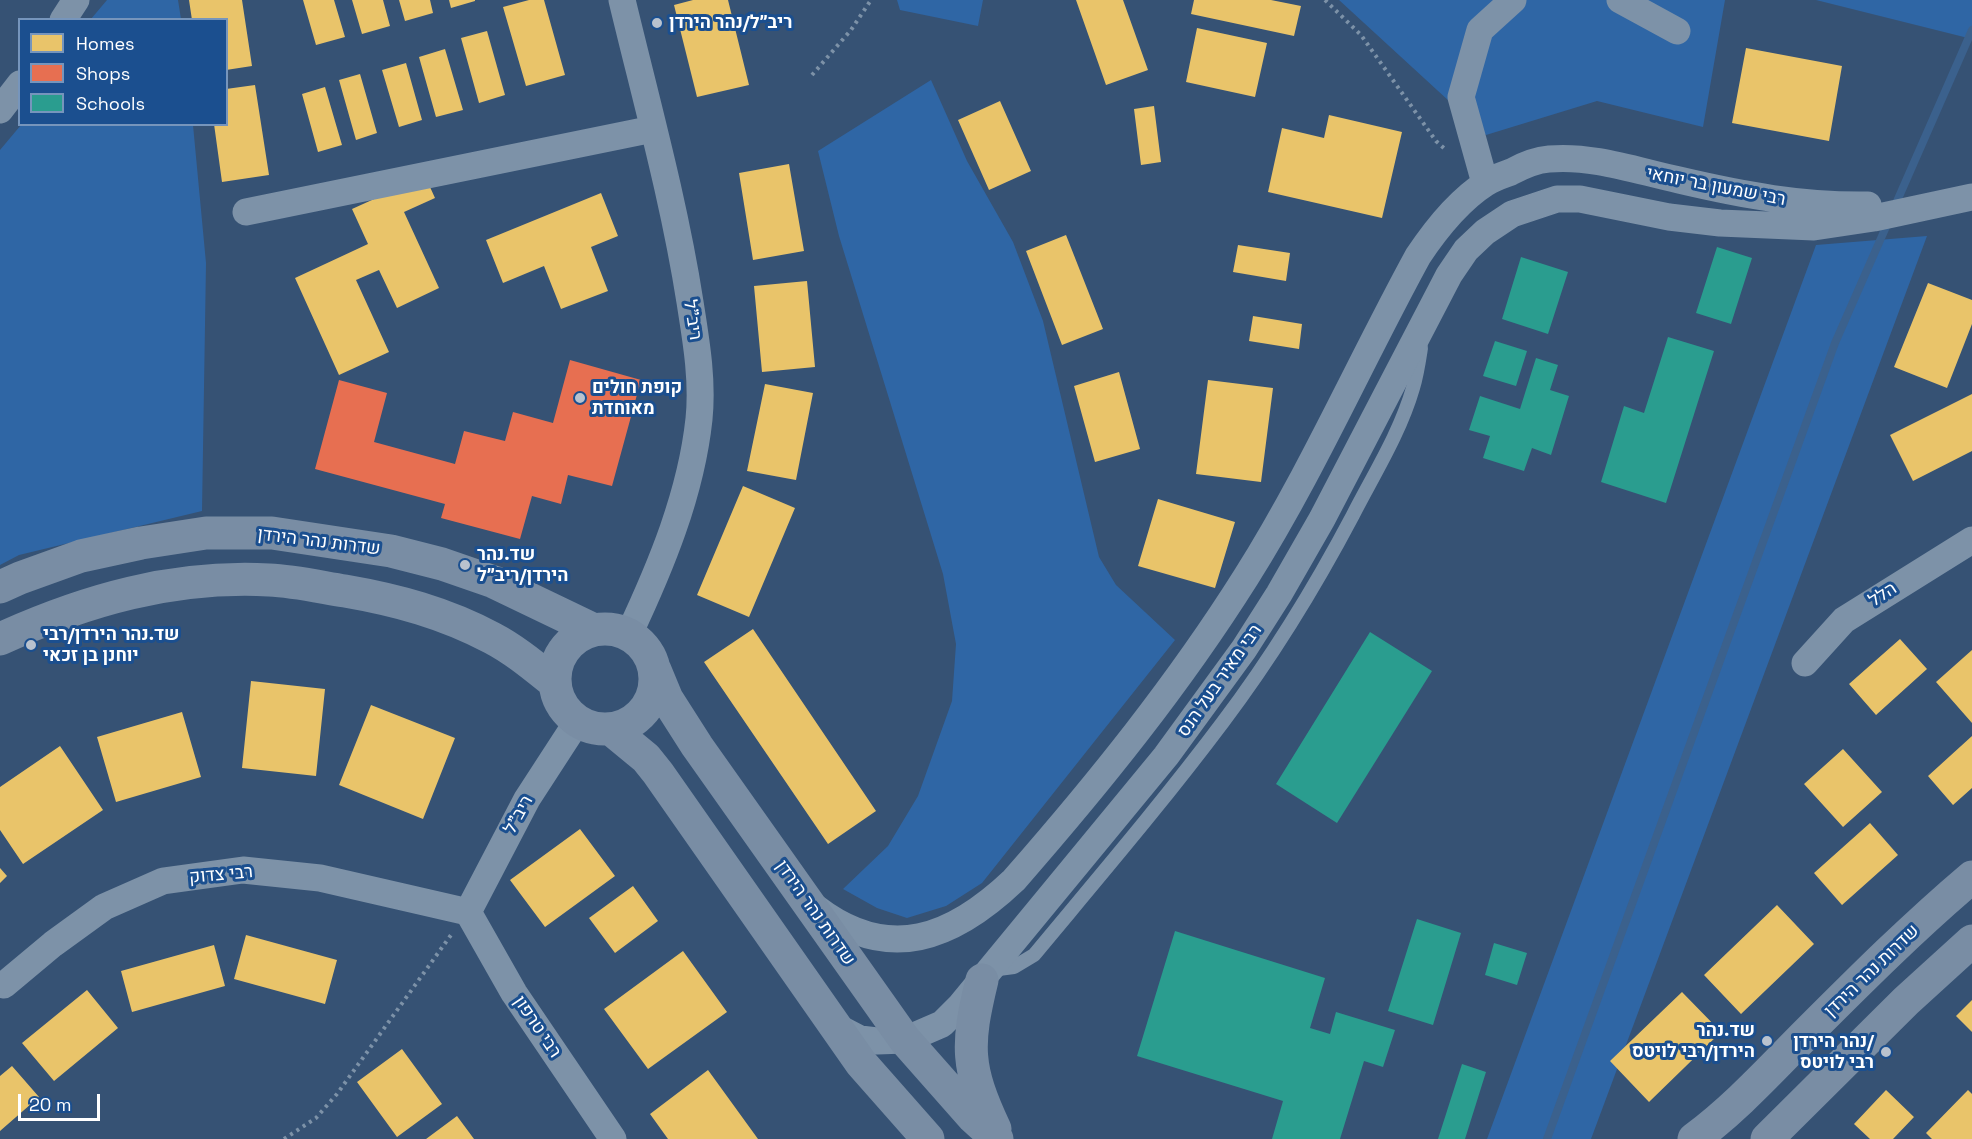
<!DOCTYPE html>
<html>
<head>
<meta charset="utf-8">
<style>
  body { margin:0 }
  #map { position:relative; width:1972px; height:1139px; overflow:hidden; background:#365274; font-family:"Space Grotesk",sans-serif }
  canvas { display:block }
  .legend { position:absolute; left:18px; top:18px; width:210px; height:108px; box-sizing:border-box; background:#1b4f8f; border:2px solid #7695bc; margin:0; padding:8px 10px; list-style:none; font-size:18px; color:#fff }
  .legend li { display:flex; align-items:center; gap:12px; height:30px }
  .legend b { width:30px; border:2px solid #7695bc }
  .scale { position:absolute; left:18px; top:1094px; width:82px; height:27px; box-sizing:border-box; border:3px solid #fff; border-top:0; padding-left:8px; font-size:18px; line-height:21px; white-space:nowrap; color:#fff; -webkit-text-stroke:4px #1b4f8f; paint-order:stroke }
</style>
</head>
<body>
<div id="map">
<canvas width="1972" height="1139"></canvas>
<ul class="legend">
<li><b style="height:16px;background:#e9c46a"></b>Homes</li>
<li><b style="height:16px;background:#e76f51"></b>Shops</li>
<li><b style="height:16px;background:#2a9d8f"></b>Schools</li>
</ul>
<div class="scale">20 m</div>
</div>
<script>
const ctx = document.querySelector('canvas').getContext('2d');
ctx.lineJoin = 'round';
function fill(path, color) { ctx.fillStyle = color; ctx.fill(path, 'evenodd'); }
function stroke(path, color, width, dash) { ctx.strokeStyle = color; ctx.lineWidth = width; ctx.lineCap = dash ? 'butt' : 'round'; ctx.setLineDash(dash || []); ctx.stroke(path); }
function write(font, color, halo, rows, align = 'center') {
  ctx.font = font + ' "Space Grotesk",Heebo,sans-serif'; ctx.lineWidth = 6; ctx.setLineDash([]); ctx.textBaseline = 'middle'; ctx.strokeStyle = halo; ctx.fillStyle = color; for (const [text, x, y, turn = 0] of rows) {
    ctx.save(); ctx.translate(x, y); ctx.rotate((+turn || 0) * Math.PI / 180); ctx.textAlign = isNaN(turn) ? turn : align; if (halo) ctx.strokeText(text, 0, 0); ctx.fillText(text, 0, 0); ctx.restore();
  }
}
const green = new Path2D(`
  M 107,0 L 178,0 L 181,19 L 91,19 Z
  M 897,0 L 983,0 L 978,26 L 900,10 Z
  M 1339,0 L 1725,0 L 1703,127 L 1597,101 L 1486,135 Z
  M 1816,0 L 1972,0 L 1972,39 Z
  M 931,80 L 967,161 L 1013,242 L 1043,321 L 1099,557 L 1116,585 L 1175,640 L 982,883 L 946,906 L 907,918 L 877,908 L 843,889 L 888,846 L 918,796 L 952,701 L 956,644 L 943,574 L 839,236 L 818,151 Z
  M 21,125 L 193,125 L 206,263 L 202,511 L 19,555 L 0,565 L 0,150 Z
  M 1927,236 L 1591,1139 L 1487,1139 L 1816,245 Z`);
const homes = new Path2D(`
  M 189,0 L 242,0 L 252,66 L 226,70 L 226,20 L 192,20 Z
  M 303,0 L 334,0 L 345,37 L 316,45 Z
  M 352,0 L 383,0 L 390,26 L 362,34 Z
  M 399,0 L 430,0 L 433,13 L 405,21 Z
  M 449,0 L 475,0 L 475,1 L 451,8 Z
  M 529,0 L 544,0 L 565,75 L 526,86 L 503,7 Z
  M 693,0 L 728,0 L 749,85 L 697,97 L 674,5 Z
  M 1076,0 L 1123,0 L 1148,70 L 1106,85 Z
  M 1194,0 L 1271,0 L 1301,6 L 1294,36 L 1191,14 Z
  M 1197,28 L 1267,43 L 1255,97 L 1186,82 Z
  M 487,31 L 505,95 L 479,103 L 461,38 Z
  M 1746,48 L 1842,66 L 1829,141 L 1732,123 Z
  M 445,49 L 463,110 L 436,117 L 419,57 Z
  M 406,63 L 422,120 L 399,127 L 382,70 Z
  M 360,74 L 377,133 L 356,140 L 339,80 Z
  M 255,85 L 269,175 L 222,182 L 214,124 L 226,124 L 226,89 Z
  M 325,87 L 342,145 L 318,152 L 302,94 Z
  M 1000,101 L 1031,171 L 989,190 L 958,120 Z
  M 1154,106 L 1161,162 L 1141,165 L 1134,109 Z
  M 1329,115 L 1402,132 L 1382,218 L 1268,192 L 1282,128 L 1324,138 Z
  M 789,164 L 804,251 L 753,260 L 739,173 Z
  M 425,176 L 435,198 L 404,212 L 439,288 L 397,308 L 379,270 L 356,280 L 389,352 L 339,375 L 295,278 L 368,244 L 352,209 Z
  M 601,193 L 618,236 L 591,247 L 608,291 L 561,309 L 544,266 L 503,283 L 486,240 Z
  M 1066,235 L 1103,329 L 1062,345 L 1026,251 Z
  M 1238,245 L 1290,253 L 1286,281 L 1233,272 Z
  M 807,281 L 815,367 L 762,372 L 754,286 Z
  M 1928,283 L 1972,300 L 1972,324 L 1947,388 L 1894,367 Z
  M 1253,316 L 1302,324 L 1299,349 L 1249,341 Z
  M 1119,372 L 1140,449 L 1095,462 L 1074,386 Z
  M 1208,380 L 1273,388 L 1261,482 L 1196,474 Z
  M 765,384 L 813,393 L 796,480 L 747,471 Z
  M 1972,394 L 1972,451 L 1913,481 L 1890,435 Z
  M 743,486 L 795,508 L 749,617 L 697,595 Z
  M 1158,499 L 1235,522 L 1215,588 L 1138,566 Z
  M 753,629 L 876,811 L 828,844 L 704,662 Z
  M 1900,639 L 1927,669 L 1876,715 L 1849,684 Z
  M 1972,650 L 1972,723 L 1936,682 Z
  M 251,681 L 325,689 L 316,776 L 242,768 Z
  M 371,705 L 455,738 L 423,819 L 339,785 Z
  M 182,712 L 201,777 L 116,802 L 97,737 Z
  M 1972,736 L 1972,788 L 1953,805 L 1928,776 Z
  M 60,746 L 103,810 L 23,864 L 0,830 L 0,787 Z
  M 1843,749 L 1882,792 L 1843,827 L 1804,784 Z
  M 1870,823 L 1898,855 L 1842,905 L 1814,873 Z
  M 580,829 L 615,876 L 545,927 L 510,880 Z
  M 0,868 L 7,876 L 0,883 Z
  M 633,886 L 658,921 L 615,953 L 589,918 Z
  M 1777,905 L 1814,944 L 1741,1014 L 1704,975 Z
  M 246,935 L 337,960 L 325,1004 L 234,979 Z
  M 214,945 L 225,986 L 132,1012 L 121,971 Z
  M 683,951 L 727,1012 L 648,1069 L 604,1009 Z
  M 87,990 L 118,1028 L 54,1081 L 22,1043 Z
  M 1682,992 L 1721,1032 L 1649,1102 L 1610,1061 Z
  M 1972,1000 L 1972,1032 L 1956,1016 Z
  M 402,1049 L 442,1104 L 397,1137 L 357,1082 Z
  M 12,1066 L 39,1097 L 0,1131 L 0,1076 Z
  M 708,1070 L 758,1139 L 668,1139 L 650,1114 Z
  M 1886,1090 L 1914,1117 L 1893,1139 L 1870,1139 L 1854,1124 Z
  M 1968,1090 L 1972,1094 L 1972,1139 L 1932,1139 L 1926,1133 Z
  M 457,1116 L 474,1139 L 426,1139 Z`);
const shops = new Path2D(`
  M 570,360 L 641,380 L 612,486 L 568,475 L 561,504 L 532,496 L 520,539 L 441,518 L 445,504 L 315,469 L 339,380 L 387,393 L 374,442 L 455,464 L 464,431 L 505,441 L 513,412 L 553,423 Z`);
const schools = new Path2D(`
  M 1717,247 L 1752,258 L 1731,324 L 1696,313 Z
  M 1521,257 L 1568,272 L 1548,334 L 1502,319 Z
  M 1668,337 L 1714,351 L 1666,503 L 1601,482 L 1624,406 L 1644,413 Z
  M 1495,341 L 1527,351 L 1516,386 L 1483,376 Z
  M 1536,358 L 1558,365 L 1550,390 L 1569,396 L 1551,455 L 1532,448 L 1524,471 L 1483,458 L 1490,436 L 1469,430 L 1480,396 L 1520,409 Z
  M 1370,632 L 1432,671 L 1337,823 L 1276,784 Z
  M 1417,919 L 1461,933 L 1433,1025 L 1388,1011 Z
  M 1175,931 L 1325,978 L 1310,1028 L 1330,1034 L 1336,1012 L 1395,1030 L 1383,1067 L 1364,1061 L 1340,1139 L 1272,1139 L 1283,1101 L 1137,1056 Z
  M 1494,943 L 1527,953 L 1517,985 L 1485,975 Z
  M 1462,1064 L 1486,1072 L 1465,1139 L 1438,1139 Z`);
const stream = new Path2D(`
  M 1894,208 L 1972,30
  M 1547,1139 L 1835,343 L 1889,220`);
const path = new Path2D(`
  M 1325,0 L 1361,35 L 1436,141 L 1446,150
  M 812,75 L 851,30 L 871,0
  M 284,1139 L 316,1118 L 337,1094 L 451,935`);
const lane = new Path2D(`
  M 991,970 L 1014,967 L 1034,955 C 1098,878 1163,802 1223,722 C 1272,657 1315,587 1353,515 C 1374,474 1400,433 1413,388 C 1417,375 1419,361 1421,348`);
const street = new Path2D(`
  M 622,0 C 646,100 674,200 690,302 C 696,340 703,380 699,419 C 691,494 661,566 629,634
  M 1620,0 L 1677,31
  M 63,20 L 76,0
  M 0,110 L 20,84
  M 1485,183 L 1461,97 L 1480,30 L 1513,0
  M 246,212 L 653,129
  M 1805,663 L 1844,620 L 1972,540
  M 816,908 C 889,964 953,938 1014,880 C 1098,784 1178,685 1246,577 C 1311,474 1360,362 1418,256 C 1436,229 1458,201 1486,183 C 1493,178 1503,175 1511,172 C 1522,166 1536,160 1549,159 C 1593,155 1637,171 1679,180 C 1743,195 1802,206 1868,205
  M 468,912 L 514,993 L 613,1139
  M 468,912 L 527,799 L 577,722
  M 4,985 L 53,944 L 104,907 L 163,881 L 243,870 L 320,878 L 468,912
  M 835,1026 L 860,1039 L 877,1041 L 905,1040 L 942,1024 L 960,1006 L 1166,756 L 1244,649 L 1279,594 L 1322,519 L 1449,275 L 1466,250 L 1485,232 L 1512,214 L 1557,199 L 1580,199 L 1669,217 L 1720,223 L 1814,227 L 1874,218 L 1972,197`);
const secondary = new Path2D(`
  M 0,587 L 20,578 L 81,556 L 141,543 L 206,533 L 272,533 L 391,551 L 442,564 L 494,582 L 594,630
  M555 679a50 50 0 1 1 100 0a50 50 0 1 1-100 0Z
  M 0,639 C 86,600 173,575 269,580 C 294,581 320,587 345,591 C 397,600 445,613 492,638 C 515,650 535,667 555,683
  M 655,670 L 667,699 L 697,746 L 905,1040 L 973,1117 L 997,1139
  M 612,730 L 646,758 L 658,773 L 861,1063 L 928,1139
  M 982,980 C 966,1046 966,1067 995,1129
  M 1694,1139 C 1736,1108 1771,1069 1808,1032 C 1861,979 1914,926 1972,877
  M 1767,1139 L 1906,1001 L 1972,941`);
const markers = [
  [657,23,6,"#b9c2ce"],
  [580,398,6,"#b9c2ce"],
  [465,565,6,"#b9c2ce"],
  [31,645,6,"#b9c2ce"],
  [1767,1041,6,"#b9c2ce"],
  [1886,1052,6,"#b9c2ce"]
];
const poiNames = [
  ["ריב״ל/נהר הירדן",669,23],
  ["קופת חולים",592,388],
  ["מאוחדת",592,409],
  ["שד.נהר",477,555],
  ["הירדן/ריב״ל",477,576],
  ["שד.נהר הירדן/רבי",43,635],
  ["יוחנן בן זכאי",43,656],
  ["שד.נהר",1755,1031,"right"],
  ["הירדן/רבי לויטס",1755,1052,"right"],
  ["נהר הירדן/",1874,1042,"right"],
  ["רבי לויטס",1874,1063,"right"]
];
const streetNames = [
  ["רבי שמעון בר יוחאי",1716,187,11],
  ["ריב\"ל",692,320,81],
  ["שדרות נהר הירדן",319,542,7],
  ["הלל",1883,595,-33],
  ["רבי מאיר בעל הנס",1220,681,-55],
  ["ריב\"ל",519,815,-61],
  ["רבי צדוק",221,875,-5],
  ["שדרות נהר הירדן",815,913,55],
  ["שדרות נהר הירדן",1872,971,-44],
  ["רבי טרפון",537,1027,56]
];
fill(green, '#2f66a5');
fill(homes, '#e9c46a');
fill(shops, '#e76f51');
fill(schools, '#2a9d8f');
stroke(stream, '#3b618d', 8);
stroke(path, '#7d92a8', 4, [3, 4.5]);
stroke(lane, '#7d92a8', 14);
stroke(street, '#7d92a8', 27);
stroke(secondary, '#798da4', 33);
for (const [x, y, r, color] of markers) { const dot = new Path2D(); dot.arc(x, y, r, 0, 2 * Math.PI); ctx.fillStyle = color; ctx.fill(dot); stroke(dot, '#1b4f8f', 2); }
write('bold 18px', '#fff', '#1b4f8f', poiNames, 'left');
write('18px', '#fff', '#1b4f8f', streetNames);
</script>
</body>
</html>
